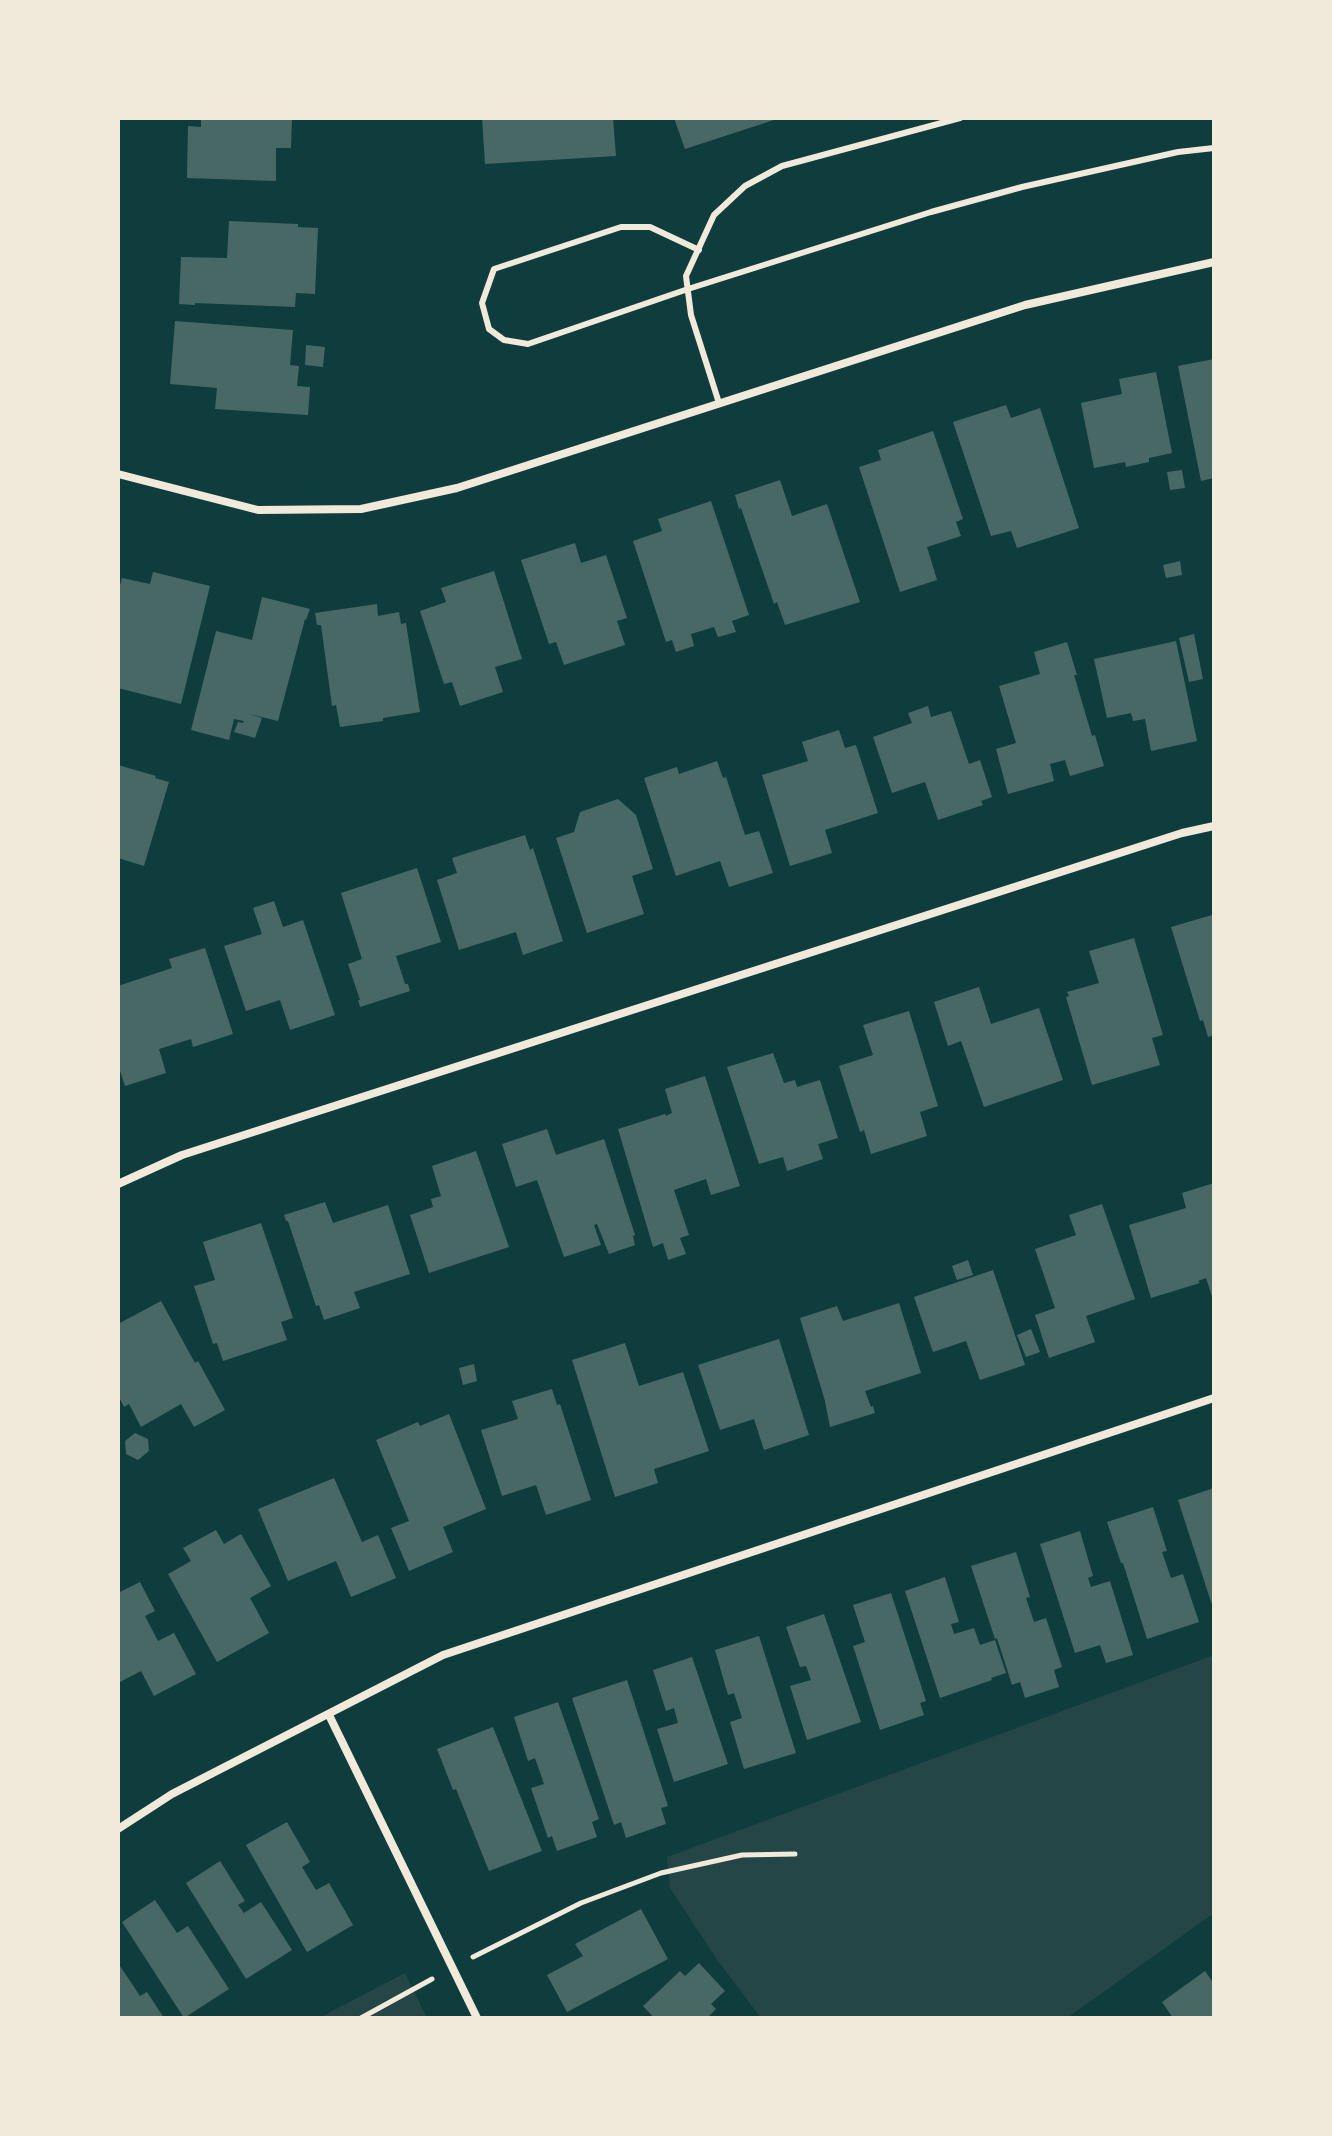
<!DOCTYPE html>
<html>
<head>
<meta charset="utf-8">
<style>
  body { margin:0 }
  #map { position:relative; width:1332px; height:2136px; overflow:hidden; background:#0f3d3e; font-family:Commissioner,sans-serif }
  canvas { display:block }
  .frame { position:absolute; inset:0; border:120px solid #f1e9da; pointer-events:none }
</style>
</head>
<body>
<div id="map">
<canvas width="1332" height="2136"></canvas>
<div class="frame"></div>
</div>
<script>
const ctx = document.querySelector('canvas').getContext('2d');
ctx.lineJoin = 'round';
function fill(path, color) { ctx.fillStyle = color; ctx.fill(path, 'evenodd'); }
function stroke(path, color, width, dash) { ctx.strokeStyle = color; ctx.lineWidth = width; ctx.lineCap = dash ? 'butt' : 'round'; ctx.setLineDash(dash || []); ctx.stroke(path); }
const green = new Path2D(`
  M 1214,1655 L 1214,1913 L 1067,2018 L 761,2018 L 718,1961 L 670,1888 L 667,1857 Z
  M 405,1973 L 427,2018 L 319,2018 Z`);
const building = new Path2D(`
  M 201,118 L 292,118 L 291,148 L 276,148 L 276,181 L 187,178 L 188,126 L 201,127 Z
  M 482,118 L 613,118 L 616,156 L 485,164 Z
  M 674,118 L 777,118 L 777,119 L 685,149 Z
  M 229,221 L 298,224 L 298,227 L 318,228 L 315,294 L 296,293 L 295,307 L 195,303 L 195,305 L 179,304 L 181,257 L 227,258 Z
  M 175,321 L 293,330 L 290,365 L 299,366 L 297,386 L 310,387 L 308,415 L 215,409 L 217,388 L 170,384 Z
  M 306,345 L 325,347 L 323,367 L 305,365 Z
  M 1214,359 L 1214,478 L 1201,481 L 1178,366 Z
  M 1156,372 L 1172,453 L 1149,458 L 1149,462 L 1126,467 L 1125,462 L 1094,468 L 1081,403 L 1122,394 L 1119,379 Z
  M 1006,405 L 1011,418 L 1040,408 L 1079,528 L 1017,548 L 1011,531 L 991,536 L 953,422 Z
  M 933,431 L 963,519 L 956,522 L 961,536 L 927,547 L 937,580 L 900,592 L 859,467 L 881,460 L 878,450 Z
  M 1182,470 L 1185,488 L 1170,490 L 1167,472 Z
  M 780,480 L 792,516 L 827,504 L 860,602 L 785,625 L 777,602 L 774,604 L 741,508 L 739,509 L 735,495 Z
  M 711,501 L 749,615 L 732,621 L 736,632 L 718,637 L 714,627 L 691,634 L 694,646 L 676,652 L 672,640 L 666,642 L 633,541 L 662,531 L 658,519 Z
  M 575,543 L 581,563 L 606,555 L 627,618 L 617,621 L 625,645 L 564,665 L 556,642 L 549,644 L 521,560 Z
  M 1180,561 L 1182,575 L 1166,578 L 1163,565 Z
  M 494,571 L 522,659 L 495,667 L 503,692 L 460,706 L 452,682 L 444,684 L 420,611 L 446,602 L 441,588 Z
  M 153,572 L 210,586 L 181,704 L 118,688 L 118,592 L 122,578 L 150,584 Z
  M 262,597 L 310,609 L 306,620 L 305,619 L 278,721 L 249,714 L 262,718 L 255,738 L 234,732 L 238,722 L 243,723 L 244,721 L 234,719 L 229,740 L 191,730 L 216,631 L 252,640 Z
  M 377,604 L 378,616 L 399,612 L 401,624 L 406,623 L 420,712 L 383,718 L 383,721 L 340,727 L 336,705 L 332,706 L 321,625 L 317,625 L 315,613 Z
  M 1194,634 L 1203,679 L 1189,682 L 1179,638 Z
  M 1176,641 L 1197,741 L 1151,751 L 1145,719 L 1133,721 L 1131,713 L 1107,718 L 1094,659 Z
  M 1067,642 L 1077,675 L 1074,675 L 1092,736 L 1095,735 L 1104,766 L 1070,776 L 1065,760 L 1050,764 L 1054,781 L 1008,794 L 996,749 L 1016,743 L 999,686 L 1040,674 L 1034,652 Z
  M 928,706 L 931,717 L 951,711 L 969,764 L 980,760 L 992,797 L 981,801 L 983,805 L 938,820 L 925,782 L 892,793 L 873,737 L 912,723 L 908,713 Z
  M 839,730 L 845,748 L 856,745 L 878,813 L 825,830 L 832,853 L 790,866 L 762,775 L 808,761 L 802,742 Z
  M 717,761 L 723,778 L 726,777 L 745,835 L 759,831 L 773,873 L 729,887 L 720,861 L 676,876 L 644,778 L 677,767 L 679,774 Z
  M 118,765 L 156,776 L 155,778 L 169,782 L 144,866 L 118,858 Z
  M 618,799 L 636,815 L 653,869 L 632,876 L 644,914 L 587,933 L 556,838 L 574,832 L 580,812 Z
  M 525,835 L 530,850 L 533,848 L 563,941 L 523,955 L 516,932 L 459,950 L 437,880 L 457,873 L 452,858 Z
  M 417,868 L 441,942 L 396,956 L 405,984 L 408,984 L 410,991 L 360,1007 L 358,1000 L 360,1000 L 348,964 L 362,959 L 341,893 Z
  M 274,901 L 283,927 L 303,920 L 335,1015 L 290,1030 L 280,1000 L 246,1011 L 224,946 L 262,934 L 253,908 Z
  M 1212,915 L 1214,922 L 1214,1035 L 1208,1037 L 1203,1020 L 1200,1021 L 1171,927 Z
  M 1134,938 L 1163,1035 L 1152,1038 L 1160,1065 L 1092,1085 L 1066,997 L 1069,996 L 1067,992 L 1099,983 L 1089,951 Z
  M 205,948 L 233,1034 L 193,1047 L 191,1039 L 159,1049 L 166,1073 L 125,1086 L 118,1065 L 118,986 L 172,968 L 169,959 Z
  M 979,987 L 991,1024 L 1039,1008 L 1063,1080 L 984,1107 L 961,1041 L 948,1046 L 934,1002 Z
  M 909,1011 L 938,1106 L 920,1112 L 927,1136 L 871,1154 L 864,1130 L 860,1132 L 839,1066 L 873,1055 L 863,1025 Z
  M 773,1053 L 784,1083 L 795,1080 L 797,1087 L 820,1080 L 838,1138 L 818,1144 L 823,1159 L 787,1171 L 783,1157 L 759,1164 L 727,1067 Z
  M 705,1076 L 740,1186 L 711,1195 L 706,1179 L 674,1190 L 689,1235 L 680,1238 L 686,1254 L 668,1260 L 663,1243 L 653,1247 L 618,1129 L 665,1114 L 666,1116 L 672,1113 L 665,1089 Z
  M 547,1129 L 556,1155 L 604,1139 L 635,1235 L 633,1236 L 635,1245 L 609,1254 L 597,1224 L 594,1225 L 601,1245 L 564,1257 L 537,1180 L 516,1187 L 502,1144 Z
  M 476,1151 L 509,1247 L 429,1273 L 410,1215 L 433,1207 L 431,1199 L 441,1196 L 432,1166 Z
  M 1214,1183 L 1214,1303 L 1206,1278 L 1198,1281 L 1200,1283 L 1151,1298 L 1129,1225 L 1186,1208 L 1182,1193 Z
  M 325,1202 L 333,1223 L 388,1205 L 410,1274 L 354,1292 L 360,1308 L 324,1320 L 319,1305 L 316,1306 L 288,1221 L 286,1221 L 284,1215 Z
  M 1102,1204 L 1135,1299 L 1086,1316 L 1095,1342 L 1049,1358 L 1035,1315 L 1055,1308 L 1035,1249 L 1076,1235 L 1069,1215 Z
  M 261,1223 L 293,1318 L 281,1322 L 287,1340 L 223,1361 L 217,1343 L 213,1344 L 194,1286 L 215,1280 L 203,1242 Z
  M 968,1260 L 973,1275 L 957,1280 L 952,1266 Z
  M 993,1270 L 1025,1365 L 980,1380 L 966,1341 L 933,1352 L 914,1297 Z
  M 161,1301 L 195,1363 L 198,1361 L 225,1410 L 194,1427 L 181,1404 L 141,1427 L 129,1404 L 124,1407 L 118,1395 L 118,1324 Z
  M 899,1303 L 921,1373 L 865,1391 L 871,1407 L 873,1406 L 875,1413 L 830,1427 L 825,1401 L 800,1318 L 837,1306 L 843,1321 Z
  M 1031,1329 L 1040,1352 L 1026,1357 L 1017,1335 Z
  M 779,1339 L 809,1435 L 764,1450 L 754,1419 L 720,1430 L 698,1365 Z
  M 625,1343 L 639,1386 L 683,1372 L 709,1451 L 654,1469 L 658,1483 L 615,1497 L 572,1360 Z
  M 474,1364 L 477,1381 L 463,1385 L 459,1368 Z
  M 552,1389 L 557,1405 L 560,1404 L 591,1500 L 546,1515 L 536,1485 L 502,1496 L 481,1430 L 518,1419 L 512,1401 Z
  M 449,1414 L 486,1509 L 443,1527 L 453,1552 L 409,1571 L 391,1528 L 409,1521 L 376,1440 L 418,1422 L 420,1426 Z
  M 135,1433 L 148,1439 L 149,1451 L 138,1460 L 126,1454 L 125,1441 Z
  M 334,1478 L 362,1542 L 378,1535 L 396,1578 L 351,1597 L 336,1561 L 288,1581 L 258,1509 Z
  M 1214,1488 L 1214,1608 L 1213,1608 L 1178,1500 Z
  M 1153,1507 L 1167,1551 L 1162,1552 L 1171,1578 L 1183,1574 L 1199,1622 L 1147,1639 L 1123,1563 L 1121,1563 L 1107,1522 Z
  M 216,1530 L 224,1544 L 241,1534 L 271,1586 L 250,1598 L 269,1633 L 217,1662 L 168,1574 L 191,1561 L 183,1548 Z
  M 1080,1531 L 1093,1576 L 1088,1578 L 1091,1587 L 1110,1581 L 1133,1655 L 1106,1663 L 1100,1645 L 1075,1653 L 1040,1544 Z
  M 1016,1552 L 1030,1597 L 1026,1598 L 1034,1622 L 1046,1618 L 1062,1667 L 1054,1670 L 1059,1687 L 1025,1698 L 1020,1682 L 1012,1685 L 997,1638 L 995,1639 L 971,1566 Z
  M 945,1577 L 959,1622 L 951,1624 L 954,1634 L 974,1628 L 980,1645 L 995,1640 L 1006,1673 L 991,1678 L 992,1680 L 940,1698 L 905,1591 Z
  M 140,1582 L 155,1611 L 145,1616 L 158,1641 L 174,1633 L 196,1674 L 154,1696 L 141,1671 L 118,1683 L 118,1593 Z
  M 891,1593 L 926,1701 L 920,1703 L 924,1715 L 880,1730 L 853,1646 L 865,1642 L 853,1605 Z
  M 824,1614 L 861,1722 L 807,1740 L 790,1686 L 811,1680 L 806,1666 L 800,1667 L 786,1627 Z
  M 759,1636 L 796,1753 L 744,1769 L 730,1722 L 742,1718 L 734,1693 L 728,1695 L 715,1650 Z
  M 692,1657 L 728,1764 L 674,1782 L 657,1729 L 678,1723 L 674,1708 L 666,1711 L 653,1670 Z
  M 627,1680 L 668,1806 L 661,1808 L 666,1824 L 626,1838 L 621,1822 L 614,1825 L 572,1698 Z
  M 558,1702 L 599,1819 L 592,1822 L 597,1837 L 557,1851 L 552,1836 L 548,1838 L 531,1788 L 544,1784 L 535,1758 L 528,1761 L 514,1717 Z
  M 493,1727 L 542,1851 L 489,1871 L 456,1789 L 453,1790 L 437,1749 Z
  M 287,1822 L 310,1862 L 302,1867 L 316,1890 L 329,1883 L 353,1925 L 307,1952 L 246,1845 Z
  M 220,1861 L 245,1901 L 238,1905 L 244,1913 L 261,1902 L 292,1950 L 246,1979 L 186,1883 Z
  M 155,1900 L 177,1933 L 188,1926 L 229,1989 L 184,2018 L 122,1922 Z
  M 641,1909 L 668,1959 L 567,2012 L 547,1975 L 583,1956 L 575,1944 Z
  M 118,1963 L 140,1996 L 147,1992 L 164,2018 L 118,2018 Z
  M 699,1963 L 725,1991 L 711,2004 L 716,2009 L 707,2018 L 654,2018 L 643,2006 L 680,1971 L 685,1976 Z
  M 1205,1971 L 1214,1984 L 1214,2018 L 1173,2018 L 1162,2002 Z`);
const path = new Path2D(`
  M 473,1957 L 581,1903 L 661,1873 L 742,1855 L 795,1854
  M 361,2018 L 432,1979`);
const service = new Path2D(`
  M 699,250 L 650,227 L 621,227 L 494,269 L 482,303 L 489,329 L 504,340 L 528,344 L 688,289 L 931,212 L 1022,187 L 1178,152 L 1214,148
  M 719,403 L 691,315 L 686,276 L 714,215 L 745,186 L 782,166 L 960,118`);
const minor = new Path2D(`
  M 118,474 L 258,510 L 361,509 L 457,488 L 1025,305 L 1214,262
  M 118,1184 L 182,1155 L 1182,833 L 1214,826
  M 329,1715 L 477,2018
  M 118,1829 L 172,1794 L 443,1655 L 1214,1398`);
fill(green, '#244646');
fill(building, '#486865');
stroke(path, '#f1e9da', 5);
stroke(service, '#f1e9da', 6);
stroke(minor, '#f1e9da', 8);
</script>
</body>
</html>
